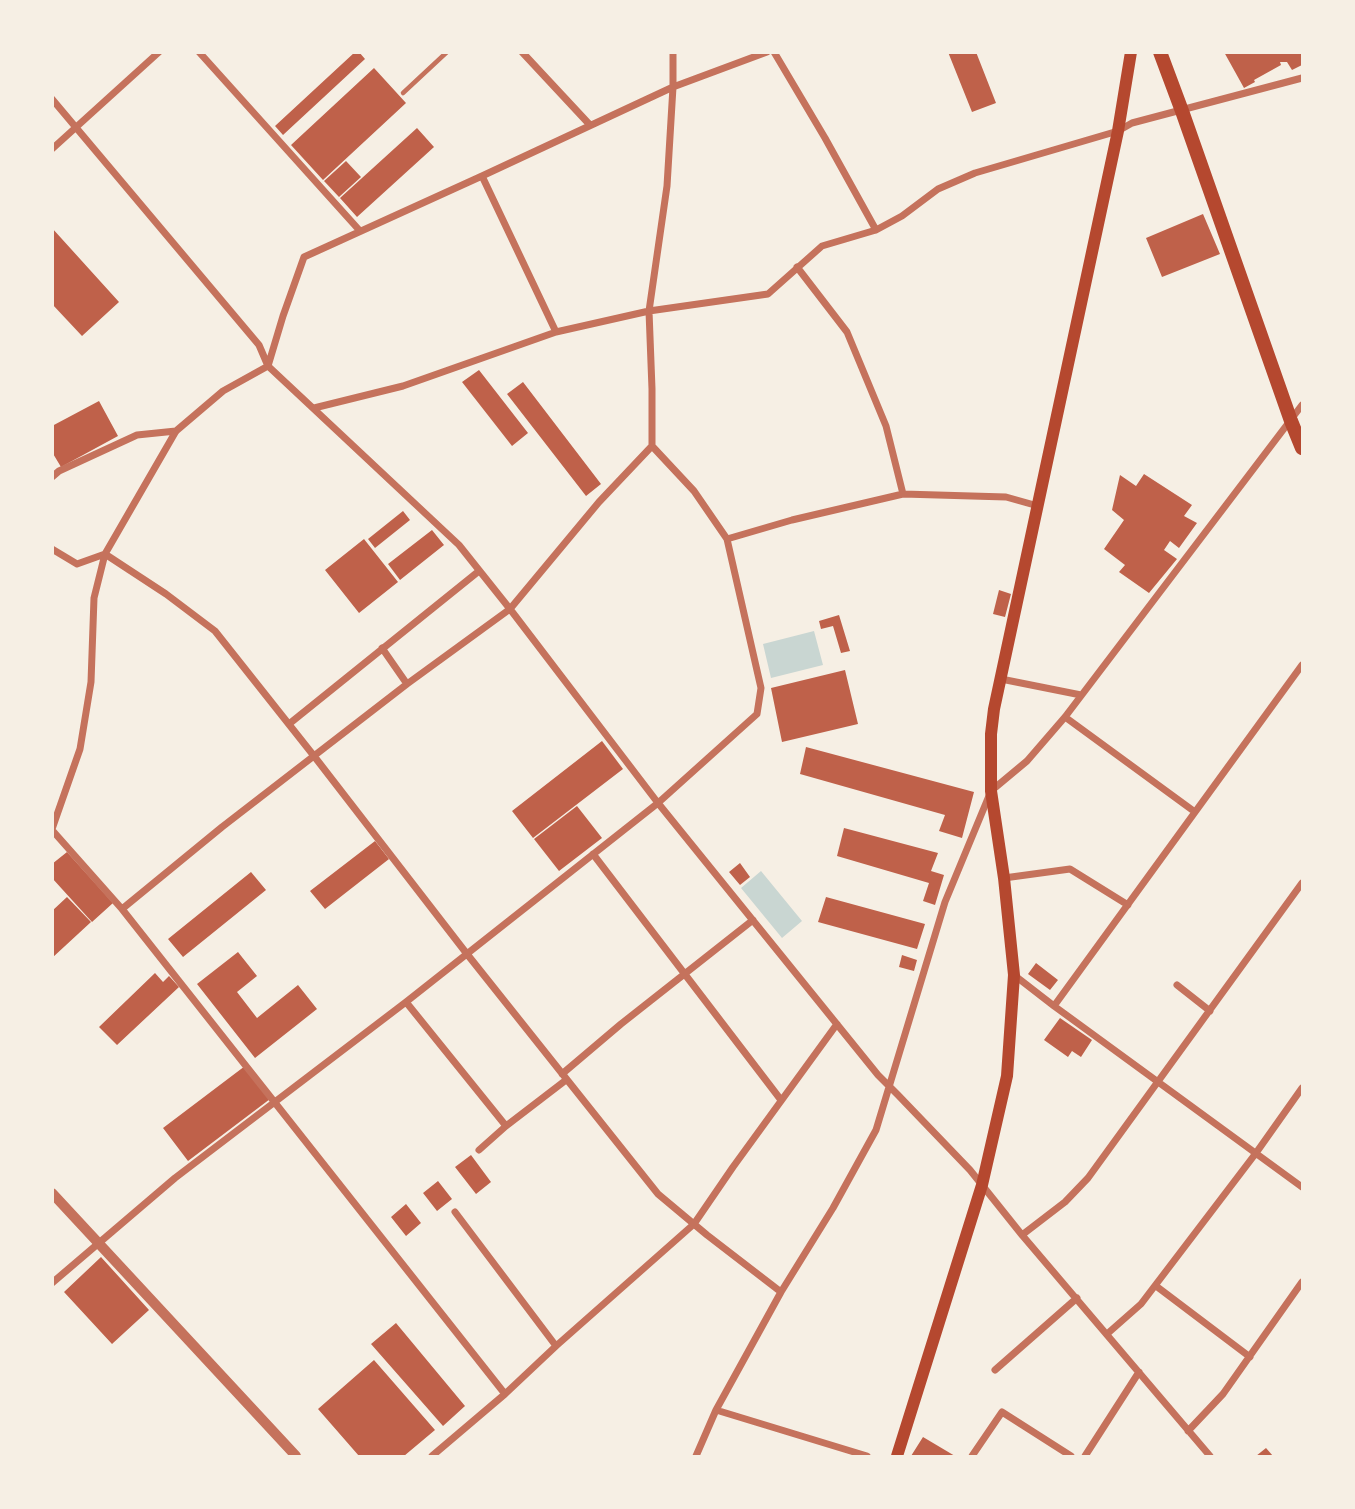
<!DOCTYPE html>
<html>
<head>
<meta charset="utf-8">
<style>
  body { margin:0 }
  #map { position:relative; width:1355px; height:1509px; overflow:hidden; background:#f6efe4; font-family:Jost,sans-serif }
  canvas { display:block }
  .frame { position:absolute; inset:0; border:54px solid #f6efe4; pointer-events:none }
</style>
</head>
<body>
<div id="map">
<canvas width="1355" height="1509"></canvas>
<div class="frame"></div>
</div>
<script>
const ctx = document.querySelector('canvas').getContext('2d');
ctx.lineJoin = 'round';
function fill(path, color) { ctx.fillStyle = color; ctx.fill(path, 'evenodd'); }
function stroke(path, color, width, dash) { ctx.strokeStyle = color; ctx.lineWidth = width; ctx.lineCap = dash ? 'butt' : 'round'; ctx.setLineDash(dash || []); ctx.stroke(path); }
const water = new Path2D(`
  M 814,631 L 823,665 L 771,678 L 763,644 Z
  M 761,871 L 802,921 L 782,938 L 741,888 Z`);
const building = new Path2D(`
  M 355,52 L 359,52 L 365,59 L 283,135 L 275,126 Z
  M 948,52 L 976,52 L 996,103 L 972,112 Z
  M 1224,52 L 1302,52 L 1302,65 L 1292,70 L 1287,62 L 1280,62 L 1281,65 L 1254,80 L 1255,82 L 1244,88 Z
  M 374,68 L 406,103 L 323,180 L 291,145 Z
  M 417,128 L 434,147 L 357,217 L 340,198 Z
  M 346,161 L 361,177 L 339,197 L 324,181 Z
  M 1203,214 L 1220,254 L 1162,277 L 1146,238 Z
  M 52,228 L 119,302 L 82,336 L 52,304 Z
  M 479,370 L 528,433 L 512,446 L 462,382 Z
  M 523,382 L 601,484 L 586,496 L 507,394 Z
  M 99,401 L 118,436 L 61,467 L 52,452 L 52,426 Z
  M 1144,474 L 1192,505 L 1184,516 L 1197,523 L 1179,548 L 1170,541 L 1164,550 L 1177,559 L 1149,593 L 1119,572 L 1125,565 L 1104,549 L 1124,520 L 1112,510 L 1120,475 L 1136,486 Z
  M 403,511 L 410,520 L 375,548 L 368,539 Z
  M 432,530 L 444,545 L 400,580 L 388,564 Z
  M 364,539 L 398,582 L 359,613 L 325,570 Z
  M 999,590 L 1011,594 L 1005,617 L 993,614 Z
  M 839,615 L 850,651 L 841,653 L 833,626 L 821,629 L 819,621 Z
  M 845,670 L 858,724 L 782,742 L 771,688 Z
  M 602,741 L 623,769 L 533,838 L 512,811 Z
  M 806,747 L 974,792 L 962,838 L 939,831 L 945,815 L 800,774 Z
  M 577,806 L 602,838 L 559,871 L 534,839 Z
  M 844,828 L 938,853 L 931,871 L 944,875 L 935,905 L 923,901 L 929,883 L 837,856 Z
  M 375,841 L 389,859 L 325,909 L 310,891 Z
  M 67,852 L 113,903 L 92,922 L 52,878 L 52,864 Z
  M 740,863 L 750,877 L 740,885 L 729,872 Z
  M 251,872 L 266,890 L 183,957 L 168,939 Z
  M 67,897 L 91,922 L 52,958 L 52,911 Z
  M 826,897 L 925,924 L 917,949 L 818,922 Z
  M 238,952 L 257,976 L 237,992 L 257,1018 L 298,985 L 317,1009 L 255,1058 L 197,984 Z
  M 902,955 L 917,960 L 914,971 L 899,967 Z
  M 1036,963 L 1058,980 L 1050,990 L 1028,974 Z
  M 155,973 L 163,982 L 169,976 L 179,987 L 117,1045 L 99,1027 Z
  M 1060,1018 L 1092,1040 L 1081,1057 L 1072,1051 L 1068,1057 L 1044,1040 Z
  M 245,1066 L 270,1099 L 188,1161 L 163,1128 Z
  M 471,1155 L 491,1182 L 476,1194 L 455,1167 Z
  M 438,1181 L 452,1199 L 437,1211 L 423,1193 Z
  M 406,1204 L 421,1223 L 406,1236 L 391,1217 Z
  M 101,1257 L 149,1310 L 112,1344 L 64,1292 Z
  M 396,1323 L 465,1406 L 443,1426 L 371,1344 Z
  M 374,1360 L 435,1430 L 404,1456 L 359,1456 L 318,1409 Z
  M 923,1437 L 955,1456 L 911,1456 Z
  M 1266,1448 L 1273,1456 L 1256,1456 Z`);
const service = new Path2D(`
  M 403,93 L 447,52`);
const minor = new Path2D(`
  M 199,52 L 360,231
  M 522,52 L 590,125
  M 774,52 L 825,138 L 876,230
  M 52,99 L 259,345 L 268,366 L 459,545 L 510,609 L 658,803 L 878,1075 L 898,1095 L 970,1170 L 1022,1235 L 1210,1456
  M 52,149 L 159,52
  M 482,176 L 556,332
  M 797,267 L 847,332 L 886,426 L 903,494
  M 314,408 L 403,386 L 556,332 L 649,311 L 768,294 L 822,246 L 876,230 L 902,216 L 938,189 L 975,173 L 1118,131 L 1132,123 L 1302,78
  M 52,477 L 59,471 L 137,435 L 176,431
  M 727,539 L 792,520 L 903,494 L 1006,497 L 1038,506
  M 52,549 L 77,564 L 105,554
  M 105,554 L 166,594 L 215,631 L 314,756 L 467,954 L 658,1194 L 707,1235 L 781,1292
  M 382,648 L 407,684
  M 1001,679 L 1081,695
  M 1065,717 L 1195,812
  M 289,724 L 479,571
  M 52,829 L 80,749 L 91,682 L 94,598 L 105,554 L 176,431 L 223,391 L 268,366 L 283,316 L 304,257 L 482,176 L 673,87 L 767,52
  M 52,830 L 122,909 L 505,1394
  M 593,854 L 781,1100
  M 1004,878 L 1070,869 L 1128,905
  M 122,909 L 222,827 L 407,684 L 510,609 L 599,502 L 652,446 L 652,389 L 649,311 L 667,186 L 673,87 L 673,52
  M 1014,975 L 1054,1006 L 1302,1187
  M 1177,985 L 1210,1011
  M 406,1002 L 506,1126
  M 1054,1006 L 1302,665
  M 562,1074 L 621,1024 L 753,920
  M 479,1150 L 506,1126 L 566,1080
  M 455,1212 L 556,1346
  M 1022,1235 L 1065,1202 L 1088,1178 L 1302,883
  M 52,1283 L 175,1178 L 406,1002 L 658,803 L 757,714 L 761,688 L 727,539 L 694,491 L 652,446
  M 1156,1286 L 1250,1357
  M 1107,1334 L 1141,1304 L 1256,1153 L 1302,1088
  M 995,1370 L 1077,1298
  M 716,1410 L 867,1456
  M 1188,1431 L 1223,1394 L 1302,1282
  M 432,1456 L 505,1394 L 556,1346 L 694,1224 L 733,1167 L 837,1024
  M 696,1456 L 716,1410 L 781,1292 L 833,1208 L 876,1130 L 945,902 L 991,791 L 1027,761 L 1065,717 L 1302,405
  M 972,1456 L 1002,1412 L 1071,1456
  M 1085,1456 L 1139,1372`);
const tertiary = new Path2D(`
  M 52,1193 L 296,1456`);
const secondary = new Path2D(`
  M 897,1456 L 982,1185 L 1007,1076 L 1014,975 L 1004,878 L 991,791 L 991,734 L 994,709 L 1118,131 L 1131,52`);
const primary = new Path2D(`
  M 1160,52 L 1182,111 L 1291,421 L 1302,448`);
fill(water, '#c9d6d2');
fill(building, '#bf614a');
stroke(service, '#c5725c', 4.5);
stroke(minor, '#c5725c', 7);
stroke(tertiary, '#c5725c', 10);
stroke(secondary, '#b5482f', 12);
stroke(primary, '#b5482f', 14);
</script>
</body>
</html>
